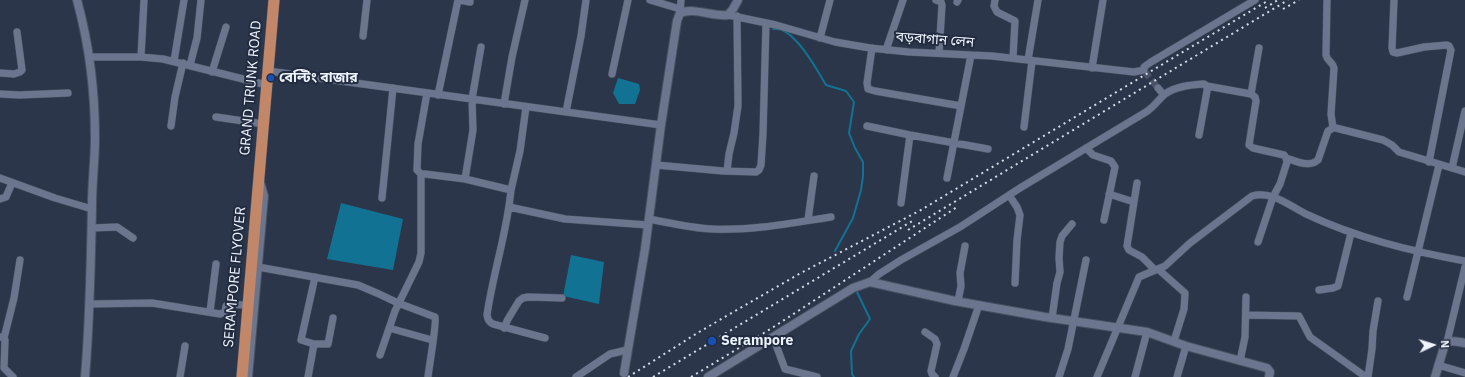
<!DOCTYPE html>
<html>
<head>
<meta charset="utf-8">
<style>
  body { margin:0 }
  #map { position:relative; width:1465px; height:377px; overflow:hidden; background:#2c364b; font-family:"IBM Plex Sans",sans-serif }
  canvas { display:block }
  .north { position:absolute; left:1413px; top:325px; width:40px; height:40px; -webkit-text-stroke:3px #222c40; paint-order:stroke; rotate:86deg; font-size:11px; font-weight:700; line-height:16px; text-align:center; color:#eef4fe }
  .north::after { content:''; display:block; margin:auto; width:14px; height:18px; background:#eef4fe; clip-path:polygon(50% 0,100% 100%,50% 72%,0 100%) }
</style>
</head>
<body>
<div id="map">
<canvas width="1465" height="377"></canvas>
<div class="north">N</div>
</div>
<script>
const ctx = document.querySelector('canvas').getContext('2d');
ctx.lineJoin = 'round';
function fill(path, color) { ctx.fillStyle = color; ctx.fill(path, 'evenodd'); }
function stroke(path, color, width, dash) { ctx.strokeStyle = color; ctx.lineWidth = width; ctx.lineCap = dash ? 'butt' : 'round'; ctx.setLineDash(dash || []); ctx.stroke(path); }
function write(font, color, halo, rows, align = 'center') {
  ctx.font = font + ' "IBM Plex Sans","Noto Sans Bengali",sans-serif'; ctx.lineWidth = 4; ctx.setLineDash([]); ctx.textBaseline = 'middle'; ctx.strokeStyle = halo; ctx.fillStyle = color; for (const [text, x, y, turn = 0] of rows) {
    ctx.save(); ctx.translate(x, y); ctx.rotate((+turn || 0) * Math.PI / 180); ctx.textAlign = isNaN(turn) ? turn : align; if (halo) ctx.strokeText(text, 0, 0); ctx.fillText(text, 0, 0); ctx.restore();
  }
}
const water = new Path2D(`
  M 618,78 L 639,84 L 640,90 L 635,104 L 619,104 L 613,93 Z
  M 341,203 L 403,219 L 393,270 L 327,259 Z
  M 571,255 L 604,262 L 599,304 L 563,296 Z`);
const stream = new Path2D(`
  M 773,29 C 776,29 780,29 782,30 C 799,37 817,70 826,85 L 846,91 L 854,102 L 849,133 L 855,148 L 863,162 L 863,176 L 861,190 L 853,218 L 835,251
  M 854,377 L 852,374 L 851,351 L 859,334 L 870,319 L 857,292`);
const minorTunnel = new Path2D(`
  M 1145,72 L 1158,88`);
const minor = new Path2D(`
  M 459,0 L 470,2
  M 650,0 L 680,9
  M 936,0 L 941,2 L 942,5 L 939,53
  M 995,0 L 994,6 L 997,12 L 1015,21 L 1013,58
  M 1327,0 L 1326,55 C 1327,61 1333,62 1334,68 L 1331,114 L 1333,128
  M 1394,0 L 1392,48 L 1393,52 L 1397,53 L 1424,47 L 1447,45 L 1449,46 L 1451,50 L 1429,162
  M 957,2 L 958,0
  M 680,13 L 681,0
  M 728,15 L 776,25 L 835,42 L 870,48 L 909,52 L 992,56 L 1134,72 L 1144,70
  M 363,36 L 367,0
  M 820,38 L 830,0
  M 481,47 L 472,99 L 473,130 L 465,179 L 511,190 C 507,233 493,273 487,315 C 488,320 489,322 493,324 L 545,338
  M 872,48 L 867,83 L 868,89 L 875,91 L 961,106
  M 886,50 L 903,0
  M 89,57 L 141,57 L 163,59 L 267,85
  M 141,57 L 144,0
  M 1028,60 L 1038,0
  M 174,61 L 184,0
  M 190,65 L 197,38 L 201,0
  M 1092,68 L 1103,0
  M 1144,70 L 1144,67 L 1151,62 L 1255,0
  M 268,71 L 661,125
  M 212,72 L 226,27
  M 0,73 L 14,74 L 20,72 L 22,70 L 17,32
  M 612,74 L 628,0
  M 1207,86 L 1251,94
  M 1158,88 L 1164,95
  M 427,93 L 418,144 L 417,170 L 421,174 L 425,174 L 465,179
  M 0,94 L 19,95 L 68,93
  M 438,95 L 458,0
  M 504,104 L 512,57 L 525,0
  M 566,112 L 581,36 L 586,0
  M 216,117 L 264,124
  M 171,126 L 175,97 L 183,63
  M 867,126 L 910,135 L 988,149
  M 1024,127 L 1032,61
  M 1086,148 L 1093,155 L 1111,161 L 1115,167 L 1104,220
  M 1286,158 C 1296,161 1309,168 1318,160 L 1328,131 L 1333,128 L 1336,128 L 1383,140 L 1392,145 L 1399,152 L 1465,172
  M 656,165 L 723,171 L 756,172 L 759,170 L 761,165 L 763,134 L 766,23
  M 1452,168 L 1465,111
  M 727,171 L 729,154 L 734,133 L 738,106 L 737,16
  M 0,178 L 55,198 L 92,209
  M 947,178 L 971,55
  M 1137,183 L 1127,246 L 1129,250 L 1142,257 L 1155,270
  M 511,190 L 520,151 L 526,107
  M 1109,194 L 1134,202
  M 1009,195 L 1017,207 L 1020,215 L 1017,240 L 1015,283
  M 382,198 L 393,88
  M 0,199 L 6,197 L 12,183
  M 901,203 L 910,135
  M 509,207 L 565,219 L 648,225
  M 649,219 C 670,223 691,228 712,229 C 752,231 792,223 831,217
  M 808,220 L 814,176
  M 92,228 L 117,227 L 133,238
  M 1258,242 L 1273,197 L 1280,184 L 1287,162 L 1286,158 L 1284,155 L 1253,148 L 1249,145 L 1256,101 L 1255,97 L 1251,94 L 1259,48
  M 258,267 L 358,285 L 379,294 L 398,303 L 435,317 C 437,322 429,367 428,377
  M 1158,269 L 1185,293 L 1184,309 L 1174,341
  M 315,277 L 301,340 L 314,344 L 328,344 L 333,318
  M 870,282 L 879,274 L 901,260 L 960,227 L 1020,188 L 1146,112 C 1154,107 1158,100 1165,94 C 1176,86 1191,85 1204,84 L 1207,86 L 1207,91 L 1199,135
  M 1319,290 L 1333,288 L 1338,286 L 1351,233
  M 1407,297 L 1439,165
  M 958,301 L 961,286 L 960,273 L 965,246
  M 89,304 L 152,303 L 220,314 L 225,312 L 226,306 L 230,304 L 243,305
  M 210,312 L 216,264
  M 1246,315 L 1299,316 L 1310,337 L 1366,377
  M 1052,318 L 1057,283 L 1060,272 L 1059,258 L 1060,242 L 1062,236 L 1072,224
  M 389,328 L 432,340
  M 504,328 L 508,319 L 519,301 L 523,298 L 528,297 L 562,298
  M 925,332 L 935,339 L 937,344 L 931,371 L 932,374 L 935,377
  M 0,337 L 4,338 L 5,340 L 4,368 L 13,377
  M 773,337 L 785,369 L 817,377
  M 4,338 L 14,298 L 20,260
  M 1447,342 L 1465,267
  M 380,355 L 395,311 L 419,262 L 421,253 L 421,174
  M 1240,361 L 1245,337 L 1246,297
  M 1438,365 L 1465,373
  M 180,377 L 185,346
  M 308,377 L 314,344
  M 576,377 L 610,354 L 627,350
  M 953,377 L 964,349 L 979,305
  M 1059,377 L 1068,349 L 1086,260
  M 1097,377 L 1139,277 L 1165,266 L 1190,243 L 1252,196 C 1271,190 1290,206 1306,214 C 1357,238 1410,251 1465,261
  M 1135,377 L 1147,332
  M 1177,377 L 1186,346
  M 1368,377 L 1372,349 L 1373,331 L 1378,301`);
const tertiary = new Path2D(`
  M 77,0 C 89,44 95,92 95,138 C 95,160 92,182 92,204 C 91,262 90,320 85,377
  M 624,373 L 645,249 L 661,125 L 677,21 L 680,13 C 695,7 712,17 728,15 L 733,9 L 738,0
  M 248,377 L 264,196 L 260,182
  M 708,377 L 853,288 L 870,282 L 955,301 L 1045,317 L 1147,332 L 1186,346 L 1267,368 L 1270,372 L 1269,377
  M 1435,377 L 1445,344 C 1450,339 1458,342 1465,343`);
const primary = new Path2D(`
  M 242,377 L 274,0`);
const rail = new Path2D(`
  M 1265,8 L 1278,0
  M 1283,9 L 1299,0
  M 908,230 L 1288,0
  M 628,377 L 699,332 L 799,274 L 921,210 L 1269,0
  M 653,377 L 914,220
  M 691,377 L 772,328 L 957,207`);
const markers = [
  [271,78,4,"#1a4fb4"],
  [712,341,5,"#1a4fb4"]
];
const streetNames = [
  ["বড়বাগান লেন",935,40,4],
  ["GRAND TRUNK ROAD",251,88,-85],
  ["SERAMPORE FLYOVER",235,277,-85]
];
const poiNames = [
  ["বেল্টিং বাজার",279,78],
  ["Serampore",721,341]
];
fill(water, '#117293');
stroke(stream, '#117293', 2);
stroke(minorTunnel, '#495266', 7, [7, 3.5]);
stroke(minor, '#495161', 8);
stroke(tertiary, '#495161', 10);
stroke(primary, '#495161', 12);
stroke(minor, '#6b768e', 7);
stroke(tertiary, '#6b768e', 8);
stroke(primary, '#c28669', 11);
stroke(rail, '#d5dce7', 2, [2, 4]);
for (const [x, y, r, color] of markers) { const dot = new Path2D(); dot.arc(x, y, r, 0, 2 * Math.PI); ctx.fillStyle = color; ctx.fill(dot); stroke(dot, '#222c40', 1.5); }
write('14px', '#eef4fe', '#222c40', streetNames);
write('bold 14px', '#eef4fe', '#222c40', poiNames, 'left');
</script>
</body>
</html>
